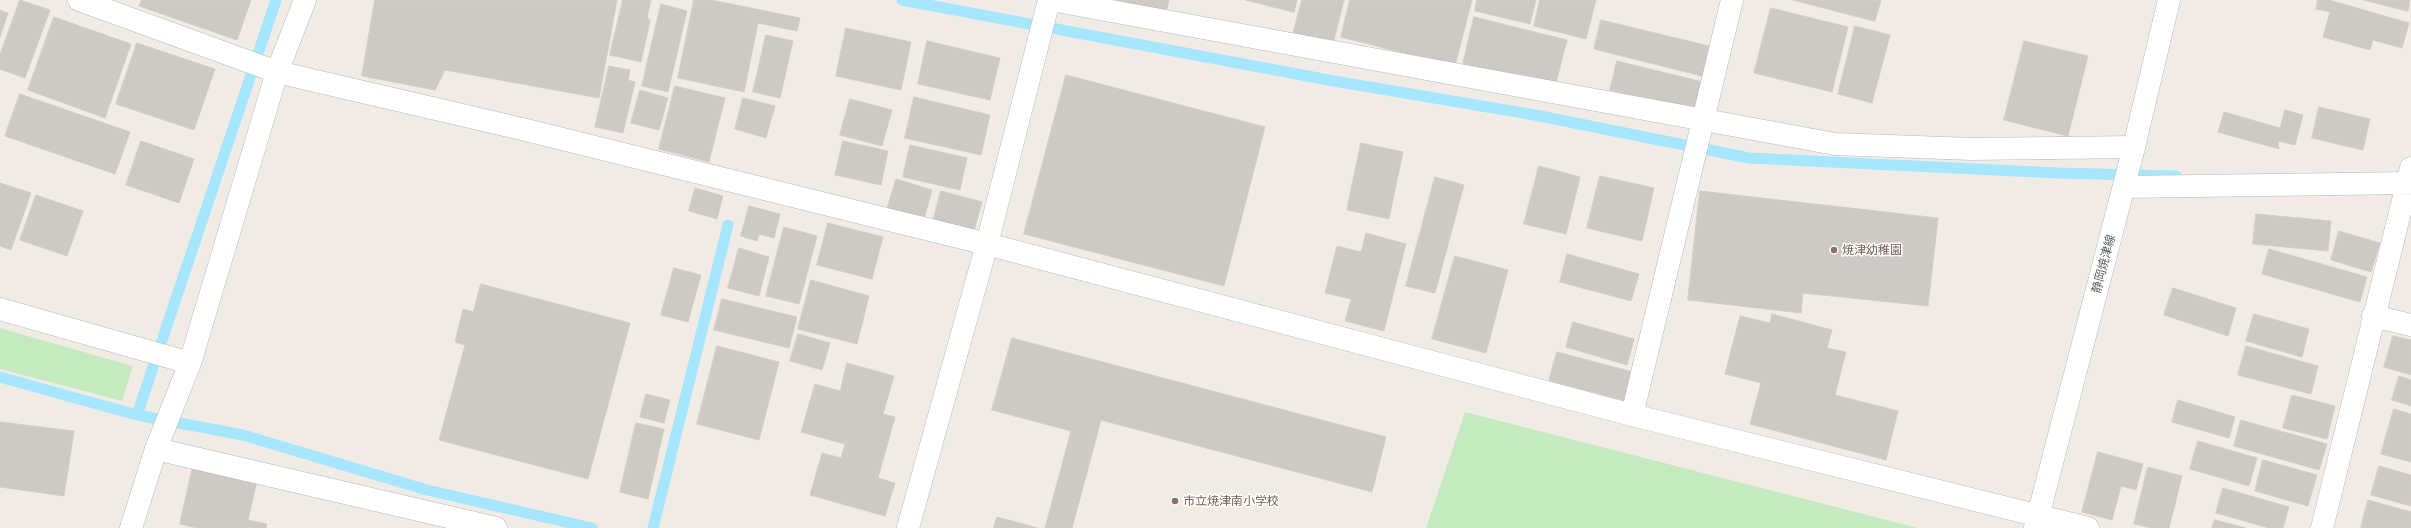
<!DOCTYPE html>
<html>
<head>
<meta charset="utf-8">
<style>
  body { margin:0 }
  canvas { display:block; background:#f0ece5 }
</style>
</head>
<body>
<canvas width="2411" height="528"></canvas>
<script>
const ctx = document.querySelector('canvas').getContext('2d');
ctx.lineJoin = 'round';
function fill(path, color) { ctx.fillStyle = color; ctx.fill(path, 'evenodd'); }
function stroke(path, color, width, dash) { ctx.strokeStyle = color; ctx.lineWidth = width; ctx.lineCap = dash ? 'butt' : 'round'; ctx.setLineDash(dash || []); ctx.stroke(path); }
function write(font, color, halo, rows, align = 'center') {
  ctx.font = font + ' Montserrat,"Noto Sans JP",sans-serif'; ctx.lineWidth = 3; ctx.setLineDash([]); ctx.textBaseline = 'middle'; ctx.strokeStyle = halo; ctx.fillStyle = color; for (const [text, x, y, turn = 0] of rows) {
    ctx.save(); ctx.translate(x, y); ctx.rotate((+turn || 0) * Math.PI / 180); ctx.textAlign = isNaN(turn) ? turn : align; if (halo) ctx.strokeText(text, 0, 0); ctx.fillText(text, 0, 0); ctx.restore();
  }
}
const green = new Path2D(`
  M 0,328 L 133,366 L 122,401 L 0,369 Z
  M 1465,412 L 1918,528 L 1426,528 Z`);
const stream = new Path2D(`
  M 902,0 L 1334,81 L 1535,115 L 1749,158 L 2058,173 L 2176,176
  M 0,377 L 137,415 L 243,435 L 427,490 L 592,528
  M 137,415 L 276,0
  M 653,528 L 728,225`);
const building = new Path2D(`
  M 20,0 L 50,10 L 25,78 L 0,69 L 0,55 Z
  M 142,0 L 251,0 L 237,40 L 139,6 Z
  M 375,0 L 617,0 L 599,98 L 445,70 L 435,90 L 362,76 Z
  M 623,0 L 651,0 L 647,17 L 650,21 L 641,62 L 610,55 Z
  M 694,0 L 711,0 L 800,18 L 797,31 L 758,23 L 744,92 L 678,78 Z
  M 1113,0 L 1169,0 L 1166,12 Z
  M 1246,0 L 1297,0 L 1294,12 Z
  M 1302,0 L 1344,0 L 1333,44 L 1293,34 Z
  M 1350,0 L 1472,0 L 1455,66 L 1341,37 Z
  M 1477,0 L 1536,0 L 1530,24 L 1475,11 Z
  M 1540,0 L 1596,0 L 1586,39 L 1534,26 Z
  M 1793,0 L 1881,0 L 1875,21 Z
  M 2318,0 L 2329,0 L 2409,23 L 2402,48 L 2373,40 L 2370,50 L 2323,37 L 2330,12 L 2316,9 Z
  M 2364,0 L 2410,0 L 2408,11 Z
  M 661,4 L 687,11 L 668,92 L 642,86 Z
  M 1771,8 L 1848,27 L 1832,92 L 1754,73 Z
  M 0,10 L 8,13 L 0,37 Z
  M 54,17 L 131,44 L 105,118 L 28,90 Z
  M 1474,17 L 1567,40 L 1555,87 L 1463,64 Z
  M 1601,20 L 1709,46 L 1702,76 L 1594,49 Z
  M 1855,26 L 1890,35 L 1872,103 L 1838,94 Z
  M 846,28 L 911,42 L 901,90 L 836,76 Z
  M 766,35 L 793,41 L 780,98 L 753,92 Z
  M 927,41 L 1000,58 L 990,100 L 918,84 Z
  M 2024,41 L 2088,56 L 2068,136 L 2004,120 Z
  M 137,43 L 215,69 L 194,130 L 116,104 Z
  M 1617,61 L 1703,82 L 1696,111 L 1610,90 Z
  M 609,66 L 630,70 L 628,80 L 635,82 L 623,133 L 595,127 Z
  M 1066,75 L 1265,127 L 1224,286 L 1024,234 Z
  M 675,86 L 725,98 L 709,162 L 659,149 Z
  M 640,90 L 668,98 L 659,130 L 631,123 Z
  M 20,94 L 130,132 L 115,174 L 5,136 Z
  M 914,97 L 990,115 L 981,155 L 905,138 Z
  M 743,98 L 775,106 L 766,138 L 735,129 Z
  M 850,99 L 892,110 L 882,146 L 840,135 Z
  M 2319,107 L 2370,119 L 2363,150 L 2312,138 Z
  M 2285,110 L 2303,115 L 2295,145 L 2278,141 L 2279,149 L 2218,132 L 2224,112 L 2280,128 Z
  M 141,141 L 194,159 L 179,203 L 126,185 Z
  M 843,141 L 888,151 L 881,185 L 835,175 Z
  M 1361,143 L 1403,152 L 1389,219 L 1347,210 Z
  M 910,145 L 967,158 L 960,190 L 903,177 Z
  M 1539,166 L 1580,177 L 1566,234 L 1524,224 Z
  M 1600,176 L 1654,188 L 1642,241 L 1587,228 Z
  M 1435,177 L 1464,185 L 1435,293 L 1406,286 Z
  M 896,179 L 932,190 L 924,219 L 887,210 Z
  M 0,183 L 31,193 L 11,250 L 0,246 Z
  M 695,188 L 723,196 L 717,219 L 689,211 Z
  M 941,191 L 982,202 L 974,231 L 933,221 Z
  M 1700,191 L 1938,218 L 1928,306 L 1803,293 L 1801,313 L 1688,300 Z
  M 36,195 L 83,211 L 67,256 L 20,240 Z
  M 749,206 L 780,214 L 774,238 L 759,234 L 757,241 L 741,236 Z
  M 2256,214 L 2331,221 L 2328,251 L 2253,244 Z
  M 828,223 L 883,237 L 872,279 L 817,265 Z
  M 784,227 L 817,236 L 799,304 L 766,296 Z
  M 2339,231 L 2380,243 L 2371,272 L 2331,260 Z
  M 1366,233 L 1406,244 L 1384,331 L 1345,321 L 1351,299 L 1325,293 L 1337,246 L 1361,252 Z
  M 739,248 L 769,257 L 759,296 L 728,288 Z
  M 2269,249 L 2367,277 L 2360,302 L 2262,274 Z
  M 1567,254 L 1639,274 L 1631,301 L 1560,282 Z
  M 1455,256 L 1508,270 L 1486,353 L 1432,339 Z
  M 674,268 L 701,275 L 688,322 L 661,315 Z
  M 811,280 L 869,296 L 857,344 L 798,329 Z
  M 481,284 L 630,323 L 588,479 L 439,440 L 465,345 L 455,342 L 463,309 L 473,312 Z
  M 2173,288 L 2236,308 L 2228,336 L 2164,315 Z
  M 722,299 L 797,317 L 789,348 L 714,330 Z
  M 1772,314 L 1832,330 L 1827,348 L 1846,352 L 1835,395 L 1898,411 L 1886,460 L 1750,424 L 1761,383 L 1725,374 L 1740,316 L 1770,323 Z
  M 2254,314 L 2309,329 L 2302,357 L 2246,341 Z
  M 1573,322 L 1634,339 L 1627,365 L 1566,347 Z
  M 798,334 L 830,343 L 822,370 L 790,361 Z
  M 2393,336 L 2411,340 L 2411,375 L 2384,367 Z
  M 1012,338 L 1386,437 L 1372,492 L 1101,420 L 1072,528 L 1045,528 L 1071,431 L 992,410 Z
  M 717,346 L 779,362 L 759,440 L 697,424 Z
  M 2246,346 L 2318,366 L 2311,394 L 2238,375 Z
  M 1557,352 L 1633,372 L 1625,401 L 1549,381 Z
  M 847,363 L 894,376 L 883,414 L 895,417 L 878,478 L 895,483 L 885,516 L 810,495 L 822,453 L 841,458 L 845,444 L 801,432 L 815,384 L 840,391 Z
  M 2399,376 L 2411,380 L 2411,406 L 2392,400 Z
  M 646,394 L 670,400 L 664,423 L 640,417 Z
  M 2292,395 L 2335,406 L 2327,439 L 2283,428 Z
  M 2178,400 L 2235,417 L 2229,438 L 2172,422 Z
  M 2394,409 L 2411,414 L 2411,462 L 2381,454 Z
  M 2241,420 L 2327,444 L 2319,470 L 2234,446 Z
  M 0,422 L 74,431 L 64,496 L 0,487 Z
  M 636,423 L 664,429 L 648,499 L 620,492 Z
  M 2198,441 L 2257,458 L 2249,486 L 2190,469 Z
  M 2098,452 L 2143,464 L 2136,490 L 2121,486 L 2112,520 L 2082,512 Z
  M 2263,460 L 2317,475 L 2308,506 L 2255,491 Z
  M 193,466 L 257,481 L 248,520 L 267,524 L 266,528 L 197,528 L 180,524 Z
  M 2379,466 L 2411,475 L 2411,506 L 2371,495 Z
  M 2148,467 L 2182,476 L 2169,528 L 2152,528 L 2134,524 Z
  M 2223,488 L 2289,507 L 2283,528 L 2269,528 L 2216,513 Z
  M 2368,500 L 2411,512 L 2411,528 L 2361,528 Z
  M 997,517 L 1038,528 L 994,528 Z
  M 2215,520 L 2246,528 L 2212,528 Z`);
const minor = new Path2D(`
  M 79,0 L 277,72 L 522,129 L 987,244 L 1632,415 L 2088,528
  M 1051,0 L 1835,144 L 1972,149 L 2134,147
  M 2124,187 L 2411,183
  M 0,309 L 190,363
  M 2373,316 L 2411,325
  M 1632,415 L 1732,0
  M 156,449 L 496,528
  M 908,528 L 987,244 L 1049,0
  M 2322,528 L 2411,168`);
const tertiary = new Path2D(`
  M 131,528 L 156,449 L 190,363 L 277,72 L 305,0`);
const secondary = new Path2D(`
  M 2035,528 L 2134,147 L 2169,0`);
const markers = [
  [1834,250,4,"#8d6e63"],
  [1175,501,4,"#8d6e63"]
];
const educationNames = [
  ["焼津幼稚園",1842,250],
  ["市立焼津南小学校",1183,501]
];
const streetNames = [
  ["静岡焼津線",2104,264,-75]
];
fill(green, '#c6eabf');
stroke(stream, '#a6e6ff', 11);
fill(building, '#cdc9c4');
stroke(building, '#d6cdc2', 1);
stroke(minor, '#b5b9bd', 23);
stroke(tertiary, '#b5b9bd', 23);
stroke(secondary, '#b6bbc0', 23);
stroke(minor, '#fff', 22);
stroke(tertiary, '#fff', 22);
stroke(secondary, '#fff', 22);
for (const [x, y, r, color] of markers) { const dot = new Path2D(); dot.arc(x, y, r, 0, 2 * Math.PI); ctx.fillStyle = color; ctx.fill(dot); stroke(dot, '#fff', 1.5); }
write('12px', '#785e54', '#fff', educationNames, 'left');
write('12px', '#5c6267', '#fff', streetNames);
</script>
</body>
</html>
